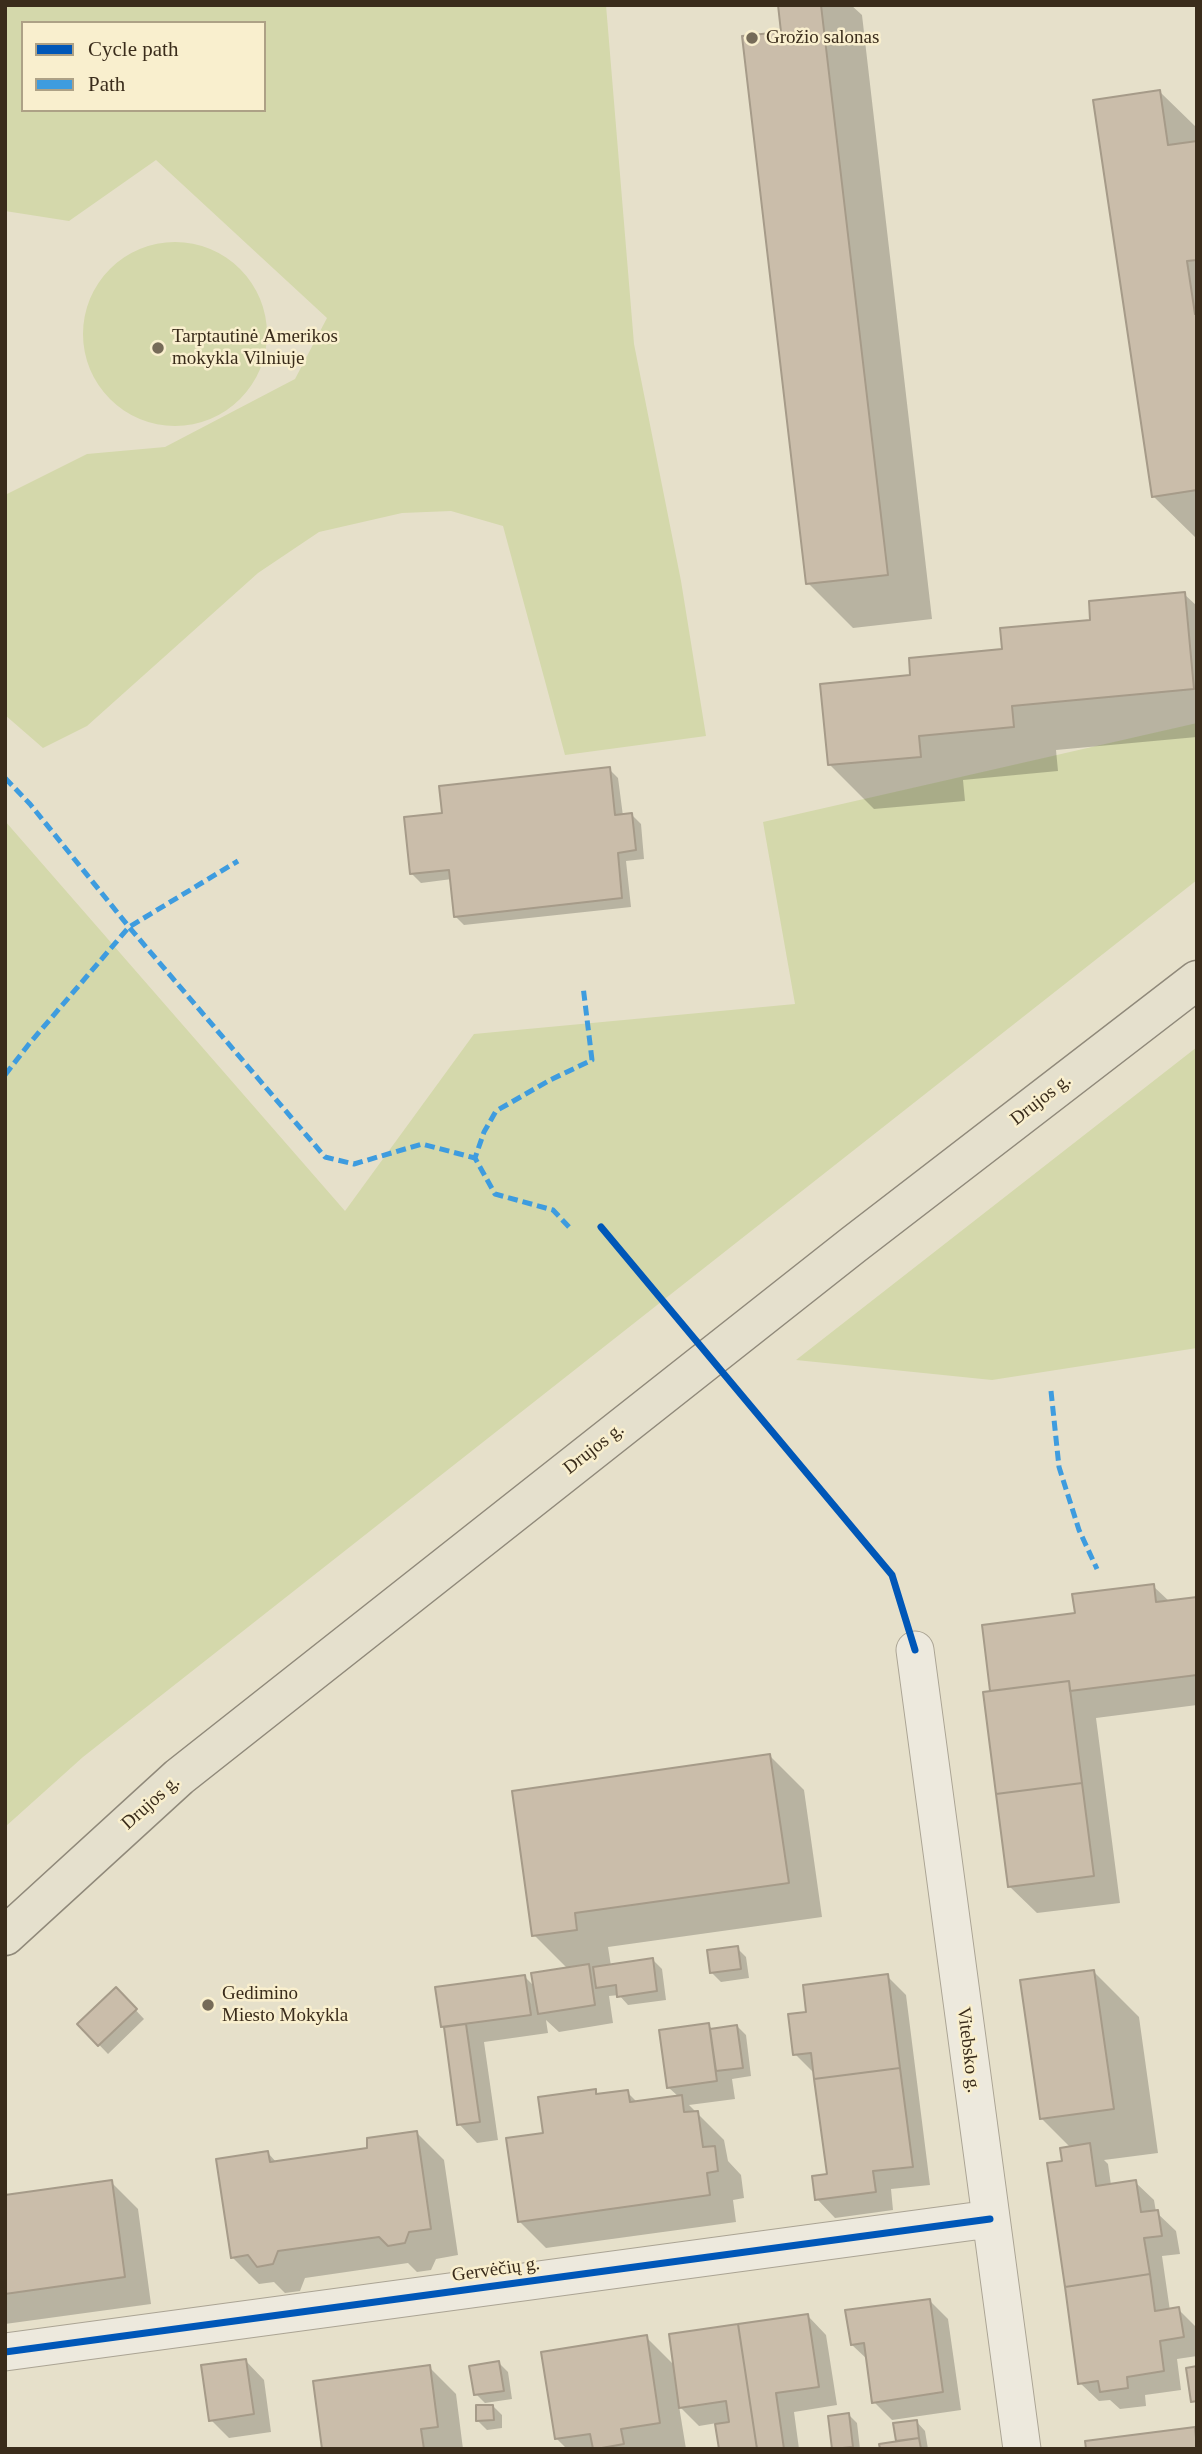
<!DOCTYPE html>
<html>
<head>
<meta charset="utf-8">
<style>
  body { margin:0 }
  #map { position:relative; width:1202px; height:2454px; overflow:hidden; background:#e6e0ca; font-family:Georgia,serif }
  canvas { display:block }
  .frame { position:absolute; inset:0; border:7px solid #3a2c1b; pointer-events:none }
  .legend { position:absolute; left:21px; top:21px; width:245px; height:91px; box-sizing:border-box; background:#f9efce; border:2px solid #ada186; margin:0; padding:9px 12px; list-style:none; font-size:21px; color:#3a2c1b }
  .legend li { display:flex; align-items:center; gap:14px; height:35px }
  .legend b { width:35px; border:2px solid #ada186 }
</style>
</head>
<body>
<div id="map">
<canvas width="1202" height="2454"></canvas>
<div class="frame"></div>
<ul class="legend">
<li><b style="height:9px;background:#0057b8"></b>Cycle path</li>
<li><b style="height:9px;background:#3e9cdf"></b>Path</li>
</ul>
</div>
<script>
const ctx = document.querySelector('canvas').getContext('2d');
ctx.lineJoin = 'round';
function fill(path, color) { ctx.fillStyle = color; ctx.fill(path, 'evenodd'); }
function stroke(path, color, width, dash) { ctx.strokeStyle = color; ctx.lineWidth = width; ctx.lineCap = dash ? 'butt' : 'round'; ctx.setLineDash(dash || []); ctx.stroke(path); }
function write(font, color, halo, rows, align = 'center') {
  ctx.font = font + ' Georgia,serif'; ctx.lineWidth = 5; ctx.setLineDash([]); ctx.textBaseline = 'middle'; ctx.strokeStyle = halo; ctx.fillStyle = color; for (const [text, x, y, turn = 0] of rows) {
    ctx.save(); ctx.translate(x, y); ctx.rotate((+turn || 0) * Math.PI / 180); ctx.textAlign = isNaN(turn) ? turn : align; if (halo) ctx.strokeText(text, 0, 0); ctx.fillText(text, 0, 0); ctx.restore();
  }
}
const green = new Path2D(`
  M 5,5 L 606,5 L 634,344 L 681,581 L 706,736 L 565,755 L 503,526 L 451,511 L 402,513 L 319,532 L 258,573 L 87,726 L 43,748 L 5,715 L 5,495 L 87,454 L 165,447 L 295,379 L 327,318 L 156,160 L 69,221 L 5,211 ZM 23,23 L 264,23 L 264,110 L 23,110 Z
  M83 334a92 92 0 1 1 184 0a92 92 0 1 1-184 0Z
  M 1197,723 L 1197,880 L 83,1757 L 5,1827 L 5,821 L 345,1211 L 474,1034 L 795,1004 L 763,822 Z
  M 1197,1047 L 1197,1348 L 992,1380 L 796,1360 Z`);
const shadow = new Path2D(`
  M 780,5 L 851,5 L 862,15 L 932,619 L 853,628 L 808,583 Z
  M 1160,92 L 1197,128 L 1197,539 L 1153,496 Z
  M 1184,594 L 1197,606 L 1197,737 L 1056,750 L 1058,771 L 963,780 L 965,801 L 874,809 L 829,764 L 912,677 L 1004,651 Z
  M 609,769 L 618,778 L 623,816 L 632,815 L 641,824 L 644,859 L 626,861 L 631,907 L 464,925 L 455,916 L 452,879 L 421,883 L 412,874 L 444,815 Z
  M 1153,1586 L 1170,1602 L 1197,1599 L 1197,1705 L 1096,1718 L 1120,1903 L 1037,1913 L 1009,1886 L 992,1692 L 984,1626 L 1077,1614 Z
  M 770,1756 L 804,1790 L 822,1917 L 608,1947 L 611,1966 L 653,1960 L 662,1969 L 666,2000 L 628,2005 L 619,1995 L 609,1996 L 613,2023 L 559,2032 L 546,2020 L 548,2033 L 484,2042 L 498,2140 L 477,2143 L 459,2124 L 446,2030 L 442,2027 L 524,1976 L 536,1988 L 568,1969 L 534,1935 Z
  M 737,1948 L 746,1957 L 749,1978 L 721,1982 L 712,1973 Z
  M 1094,1972 L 1139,2017 L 1158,2153 L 1104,2160 L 1108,2164 L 1111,2185 L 1135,2182 L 1154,2200 L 1156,2212 L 1176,2231 L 1180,2254 L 1162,2256 L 1170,2311 L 1178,2309 L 1197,2328 L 1197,2356 L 1177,2359 L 1181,2390 L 1145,2395 L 1146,2406 L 1120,2409 L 1110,2400 L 1099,2401 L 1080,2383 L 1064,2163 L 1071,2148 L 1041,2118 Z
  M 887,1976 L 906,1995 L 930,2185 L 891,2189 L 893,2210 L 835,2218 L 817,2199 L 829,2176 L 814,2073 L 795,2054 L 808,2013 Z
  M 116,1989 L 144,2019 L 108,2054 L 79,2024 Z
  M 708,2025 L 713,2030 L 737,2026 L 746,2035 L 751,2076 L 732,2079 L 735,2099 L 689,2105 L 724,2140 L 728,2161 L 741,2175 L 744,2198 L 733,2200 L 736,2222 L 546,2248 L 519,2221 L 545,2135 L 595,2091 L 599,2096 L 627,2092 L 638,2103 L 679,2097 L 668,2087 Z
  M 417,2133 L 444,2160 L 458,2255 L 436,2259 L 431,2270 L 417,2272 L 408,2263 L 305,2278 L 300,2291 L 285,2293 L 274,2282 L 259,2284 L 232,2257 L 268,2153 L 277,2163 L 369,2149 Z
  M 111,2182 L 138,2209 L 151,2304 L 5,2324 L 5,2196 Z
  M 929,2300 L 948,2319 L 961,2410 L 892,2420 L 874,2402 L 868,2360 L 852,2345 Z
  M 808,2316 L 826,2335 L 837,2405 L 794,2412 L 799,2449 L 721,2449 L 717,2423 L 699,2426 L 679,2406 L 686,2449 L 567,2449 L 556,2438 L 646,2337 L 675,2366 Z
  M 246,2361 L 264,2380 L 271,2432 L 229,2438 L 211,2420 Z
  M 499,2363 L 508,2372 L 512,2399 L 485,2403 L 476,2394 Z
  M 429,2367 L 456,2394 L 463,2449 L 324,2449 Z
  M 493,2406 L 502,2415 L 502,2428 L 487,2430 L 478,2421 Z
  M 848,2414 L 857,2423 L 860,2449 L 834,2449 Z
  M 916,2421 L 925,2431 L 928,2449 L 882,2449 L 898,2443 L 895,2424 Z`);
const building = new Path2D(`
  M 778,5 L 821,5 L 888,575 L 806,584 L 742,36 L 781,32 Z
  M 1160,90 L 1168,145 L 1197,141 L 1197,260 L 1187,261 L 1195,314 L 1197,313 L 1197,490 L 1152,497 L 1093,100 Z
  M 1185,592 L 1194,689 L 1012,706 L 1014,727 L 919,736 L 921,757 L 828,765 L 820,684 L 910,675 L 909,658 L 1002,649 L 1000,628 L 1090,620 L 1089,601 Z
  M 610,767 L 615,815 L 632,813 L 636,850 L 618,853 L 622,898 L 454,917 L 449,870 L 410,874 L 404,817 L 442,813 L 439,786 Z
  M 1154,1584 L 1156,1602 L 1197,1597 L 1197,1675 L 1070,1691 L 1069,1681 L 990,1691 L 982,1625 L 1075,1613 L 1072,1594 Z
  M 1069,1681 L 1082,1783 L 996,1794 L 983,1692 Z
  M 770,1754 L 789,1883 L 575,1913 L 577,1930 L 532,1936 L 512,1791 Z
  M 1082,1783 L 1094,1876 L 1008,1887 L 996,1794 Z
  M 738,1946 L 741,1969 L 710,1973 L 707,1950 Z
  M 653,1958 L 657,1991 L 617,1997 L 616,1985 L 596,1988 L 593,1967 Z
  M 589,1964 L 595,2005 L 538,2014 L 531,1973 Z
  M 1094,1970 L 1114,2109 L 1040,2119 L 1020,1980 Z
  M 888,1974 L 900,2068 L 814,2079 L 811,2053 L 793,2055 L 788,2014 L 806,2012 L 803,1985 Z
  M 525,1975 L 531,2015 L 441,2027 L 435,1987 Z
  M 116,1987 L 137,2009 L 98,2046 L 77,2024 Z
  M 709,2023 L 717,2081 L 667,2088 L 659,2030 Z
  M 466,2024 L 480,2122 L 457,2125 L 444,2027 Z
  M 737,2025 L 743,2068 L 716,2071 L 710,2029 Z
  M 900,2068 L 913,2167 L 873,2171 L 876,2192 L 815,2200 L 812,2176 L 827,2174 L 814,2079 Z
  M 596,2089 L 596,2094 L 628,2090 L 630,2102 L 682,2095 L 684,2112 L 698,2111 L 703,2147 L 715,2146 L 718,2171 L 707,2173 L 710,2195 L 518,2222 L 506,2138 L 543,2133 L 538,2097 Z
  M 417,2131 L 431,2229 L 409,2232 L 405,2243 L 388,2246 L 379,2237 L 278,2251 L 273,2264 L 257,2267 L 248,2255 L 231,2258 L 216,2159 L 268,2151 L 270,2162 L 367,2148 L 367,2138 Z
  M 1090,2143 L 1096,2186 L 1136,2180 L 1141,2212 L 1158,2210 L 1162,2236 L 1144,2238 L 1150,2274 L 1065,2287 L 1047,2163 L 1062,2161 L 1060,2148 Z
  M 112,2180 L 125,2277 L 5,2294 L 5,2195 Z
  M 1150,2274 L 1155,2311 L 1179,2307 L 1184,2337 L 1160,2341 L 1164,2371 L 1127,2377 L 1128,2388 L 1100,2392 L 1098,2381 L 1078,2384 L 1065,2287 Z
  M 930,2299 L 943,2392 L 872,2403 L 864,2343 L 851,2345 L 845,2310 Z
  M 808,2314 L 819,2387 L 776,2393 L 784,2449 L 757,2449 L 738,2324 Z
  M 738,2324 L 757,2449 L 719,2449 L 715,2424 L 729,2422 L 726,2401 L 679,2408 L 669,2334 Z
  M 647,2335 L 660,2423 L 621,2429 L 624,2444 L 596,2449 L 593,2449 L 590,2434 L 555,2439 L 541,2352 Z
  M 246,2359 L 254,2414 L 209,2421 L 201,2365 Z
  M 499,2361 L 504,2391 L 474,2395 L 469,2366 Z
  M 430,2365 L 438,2427 L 421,2429 L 424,2449 L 322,2449 L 313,2381 Z
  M 1197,2366 L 1197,2401 L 1191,2402 L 1186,2368 Z
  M 476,2405 L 493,2405 L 494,2420 L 476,2421 Z
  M 849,2413 L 853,2447 L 832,2449 L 828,2416 Z
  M 917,2420 L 919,2438 L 896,2441 L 893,2423 Z
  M 1195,2427 L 1197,2449 L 1086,2449 L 1085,2441 Z
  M 919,2438 L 921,2449 L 880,2449 L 879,2444 Z`);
const minor = new Path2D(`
  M 915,1650 L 1022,2449
  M 5,2352 L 990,2219`);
const primary = new Path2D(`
  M 5,1936 L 179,1777 L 853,1245 L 1197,980`);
const quiet = new Path2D(`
  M 5,778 L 30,804 L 129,927 L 325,1157 L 354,1164 L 422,1144 L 475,1158
  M 5,1075 L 29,1044 L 129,927 L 238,861
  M 569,1227 L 553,1210 L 495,1194 L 475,1158 L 484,1132 L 496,1111 L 550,1080 L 592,1060 L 583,986
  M 1051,1391 L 1059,1467 L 1079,1530 L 1097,1569`);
const cycleway = new Path2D(`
  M 601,1227 L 892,1575 L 915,1650
  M 5,2352 L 990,2219`);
const markers = [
  [752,38,7,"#766b58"],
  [158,348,7,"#766b58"],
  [208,2005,7,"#766b58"]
];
const poiNames = [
  ["Grožio salonas",766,38],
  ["Tarptautinė Amerikos",172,337],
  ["mokykla Vilniuje",172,359],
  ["Gedimino",222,1994],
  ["Miesto Mokykla",222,2016]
];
const streetNames = [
  ["Drujos g.",1041,1100,-38],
  ["Drujos g.",594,1449,-38],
  ["Drujos g.",151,1803,-42],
  ["Vitebsko g.",968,2050,83],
  ["Gervėčių g.",496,2270,-8]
];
fill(green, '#d4d8ab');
fill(shadow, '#0003');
fill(building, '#cabdaa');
stroke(building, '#a69b89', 2);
stroke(minor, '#aba494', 39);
stroke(primary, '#90897a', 41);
stroke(minor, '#ede9dd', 37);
stroke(primary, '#e5e0cd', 38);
stroke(quiet, '#3e9cdf', 5, [10, 5]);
stroke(cycleway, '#0057b8', 7);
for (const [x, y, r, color] of markers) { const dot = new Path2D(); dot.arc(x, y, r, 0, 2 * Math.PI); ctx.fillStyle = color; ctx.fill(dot); stroke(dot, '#f9efce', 2.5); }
write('19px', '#3a2c1b', '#f9efce', poiNames, 'left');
write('19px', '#3a2c1b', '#f9efce', streetNames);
</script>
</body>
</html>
